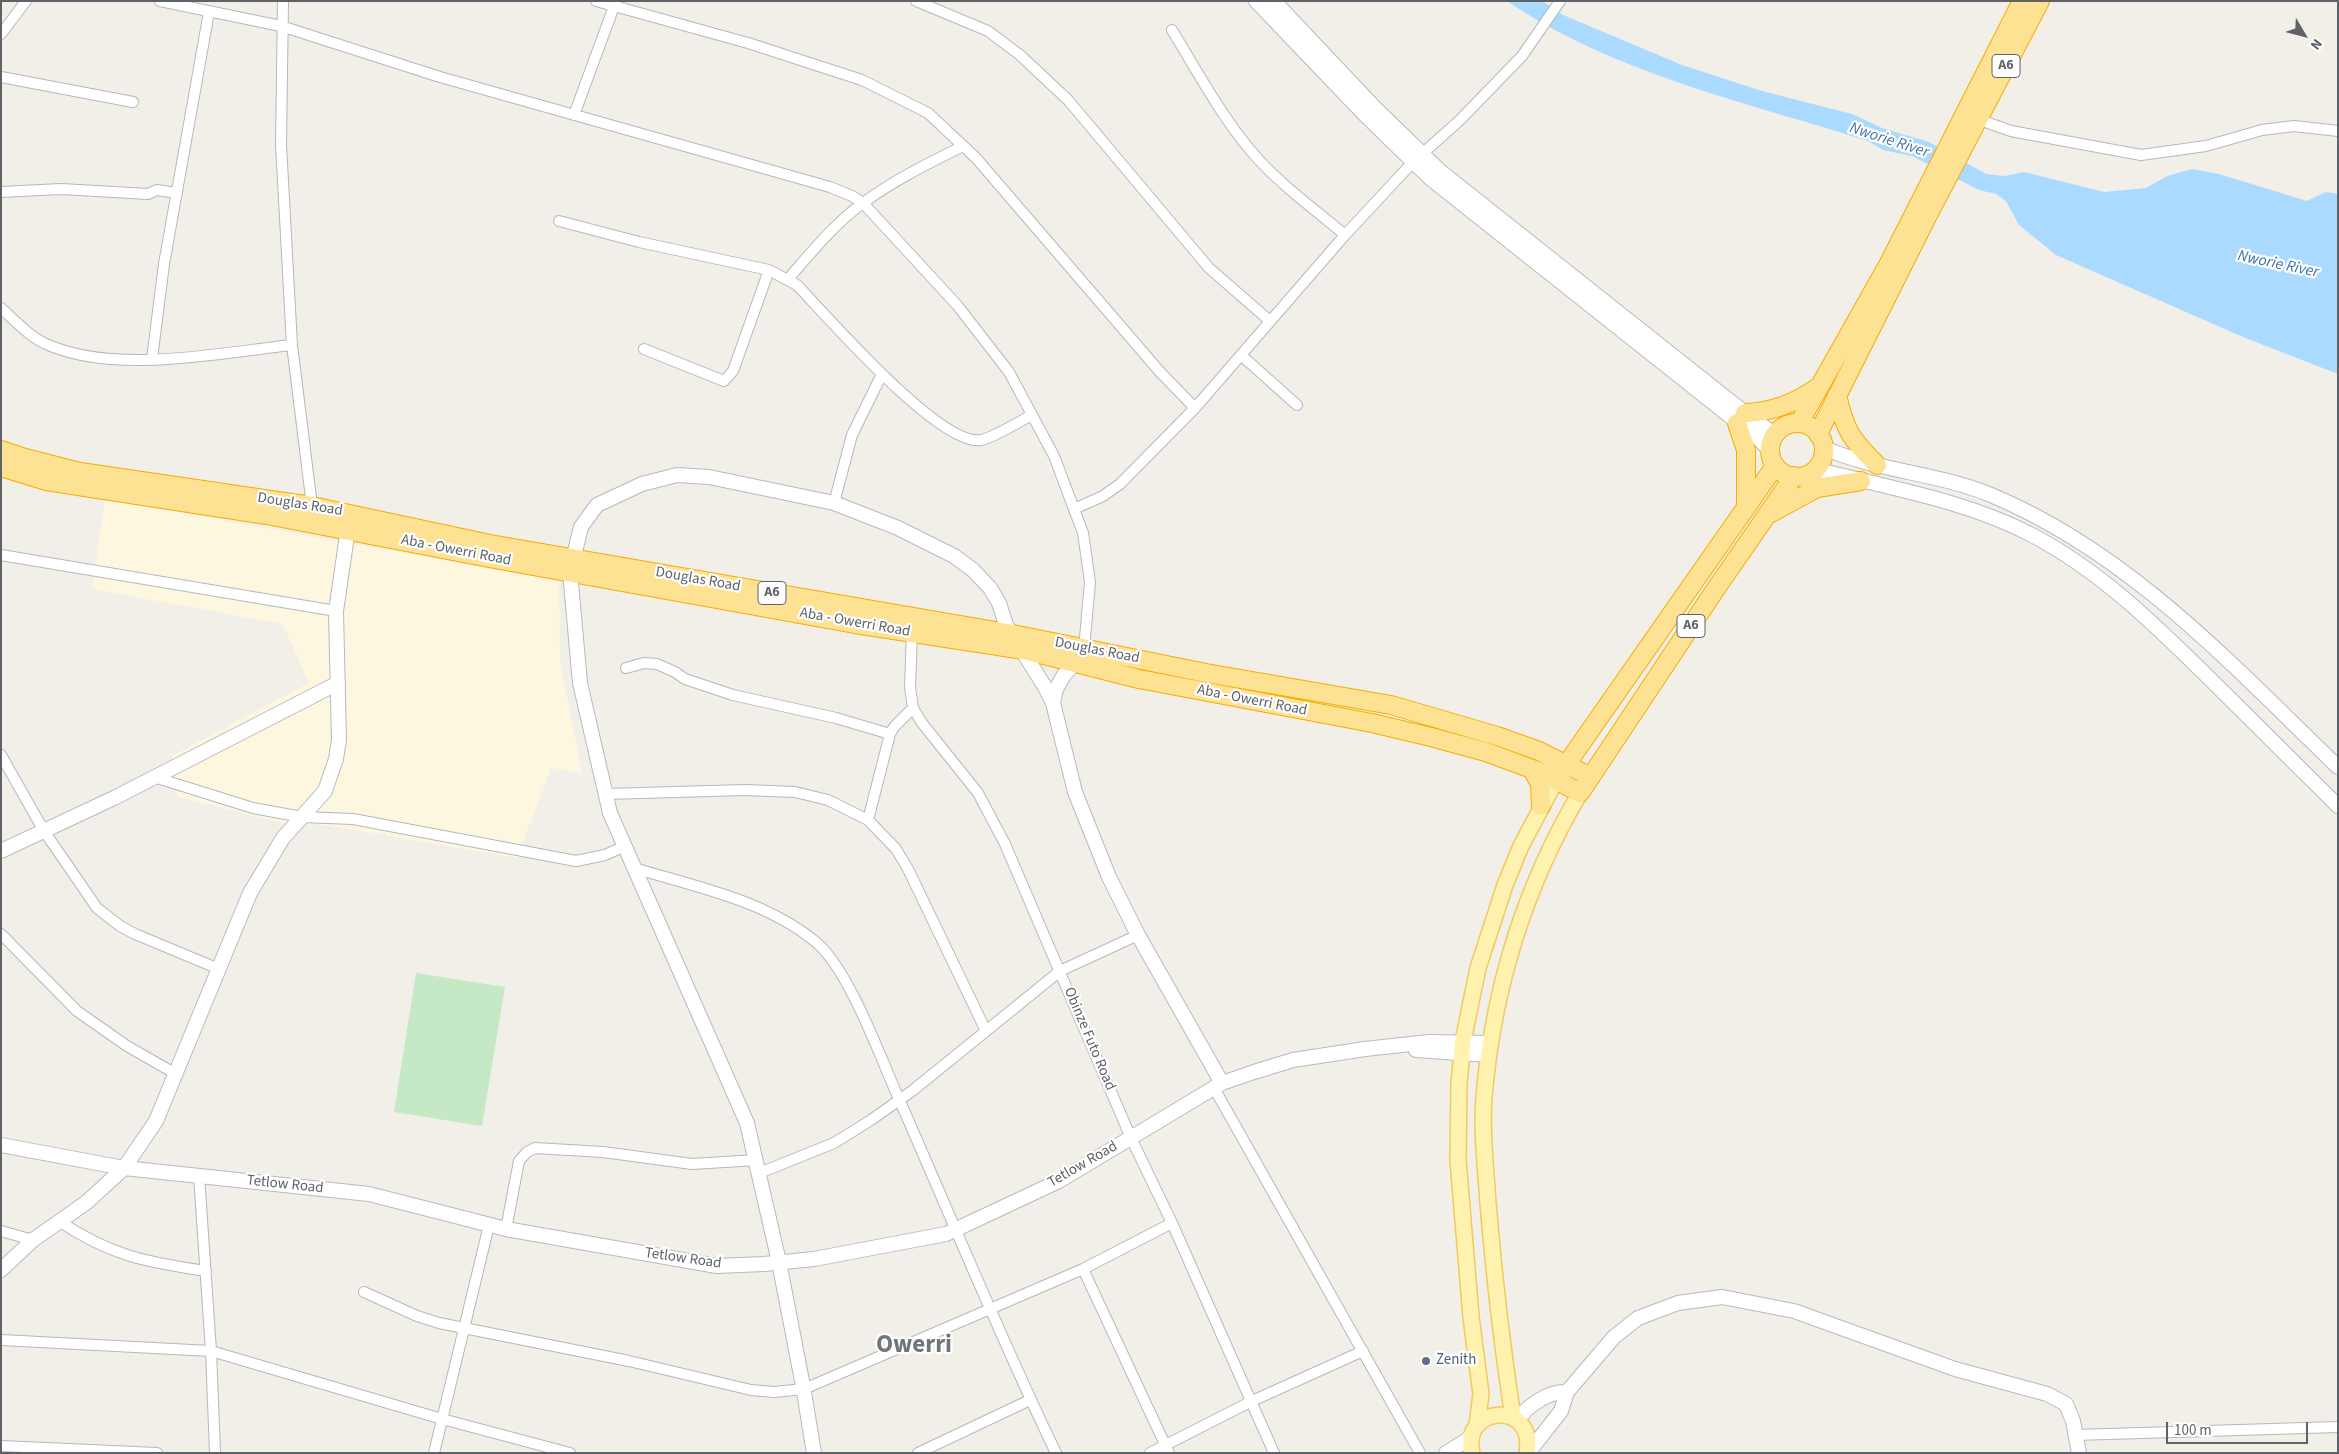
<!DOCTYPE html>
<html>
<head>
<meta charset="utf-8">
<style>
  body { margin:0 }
  #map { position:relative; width:2339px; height:1454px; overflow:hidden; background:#f1efe8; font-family:"Source Sans 3",sans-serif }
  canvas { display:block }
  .frame { position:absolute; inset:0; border:2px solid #5f6368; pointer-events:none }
  .north { position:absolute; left:2279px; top:10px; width:50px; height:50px; -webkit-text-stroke:4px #fff; paint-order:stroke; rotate:127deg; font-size:14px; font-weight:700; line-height:20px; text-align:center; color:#5f6368 }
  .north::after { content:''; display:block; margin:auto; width:18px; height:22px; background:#5f6368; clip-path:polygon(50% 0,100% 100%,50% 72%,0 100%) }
  .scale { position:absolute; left:2166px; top:1422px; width:142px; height:22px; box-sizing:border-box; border:2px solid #5f6368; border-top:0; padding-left:6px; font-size:15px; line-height:18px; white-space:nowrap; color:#5f6368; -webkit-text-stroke:4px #fff; paint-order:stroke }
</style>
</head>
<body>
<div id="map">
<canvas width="2339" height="1454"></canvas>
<div class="frame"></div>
<div class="north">N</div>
<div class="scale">100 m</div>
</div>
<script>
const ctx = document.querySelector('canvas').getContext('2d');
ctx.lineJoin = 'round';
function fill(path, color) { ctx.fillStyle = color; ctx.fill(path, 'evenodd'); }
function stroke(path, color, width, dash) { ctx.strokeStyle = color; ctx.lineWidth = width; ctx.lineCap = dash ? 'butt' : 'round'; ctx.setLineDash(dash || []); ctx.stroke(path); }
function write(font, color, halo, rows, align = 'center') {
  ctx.font = font + ' "Source Sans 3",sans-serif'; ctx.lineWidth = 4.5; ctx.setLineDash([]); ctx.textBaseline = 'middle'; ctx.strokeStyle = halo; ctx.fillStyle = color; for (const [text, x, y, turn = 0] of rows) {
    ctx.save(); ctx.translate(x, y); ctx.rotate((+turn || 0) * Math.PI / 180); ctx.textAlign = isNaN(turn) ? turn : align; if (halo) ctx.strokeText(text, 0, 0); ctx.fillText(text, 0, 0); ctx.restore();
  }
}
const commercial = new Path2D(`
  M 105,499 L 559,581 L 560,663 L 582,773 L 551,768 L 517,858 L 327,825 L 283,823 L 175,796 L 172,756 L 309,683 L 283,624 L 92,589 Z`);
const green = new Path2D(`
  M 416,973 L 505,987 L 482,1126 L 394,1112 Z`);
const water = new Path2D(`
  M 1507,1 L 1542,1 L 1563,15 L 1682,65 L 1762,91 L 1852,114 L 1882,128 L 1929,142 L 1986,174 L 2005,176 L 2024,172 L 2104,192 L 2146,188 L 2167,176 L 2192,169 L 2219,174 L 2307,201 L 2326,192 L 2338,194 L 2338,374 L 2243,337 L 2056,255 L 2019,225 L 2006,201 L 1996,194 L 1979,190 L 1912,156 L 1883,150 L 1868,141 C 1746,102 1615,74 1507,1 Z`);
const street = new Path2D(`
  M 160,1 L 281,26 L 440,77 L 830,187 L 852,196 L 863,203 L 957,305 L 1009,372 L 1054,456 L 1083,533 L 1090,582 L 1084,649
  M 283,1 L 281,145 L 292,345 L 312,506
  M 596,1 L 748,43 L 862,80 L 928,113 L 976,158 L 1160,372 L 1195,408
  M 916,1 L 988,31 L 1020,55 L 1068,100 L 1209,268 L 1270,321
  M 1172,30 C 1197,71 1220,114 1251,151 C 1278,183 1313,208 1345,235
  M 1,34 L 26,1
  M 1,77 L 133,102
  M 574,115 L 616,1
  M 1977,119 L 2011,131 L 2141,155 L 2206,146 L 2262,130 L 2294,126 L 2338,131
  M 1,192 L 61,189 L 148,194 L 157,190 L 177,193
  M 559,221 L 639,242 L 769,270 L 797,285 C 827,316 940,447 981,440 C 993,438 1020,421 1032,415
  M 788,279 C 811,253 834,224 863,203 C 894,180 929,163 963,146
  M 1,308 C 15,321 29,336 46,344 C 115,375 218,353 292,345
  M 644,349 L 724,381 L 733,371 L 769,270
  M 1241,355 L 1297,405
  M 152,359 L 164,264 L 209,12
  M 834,503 L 852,435 L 882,374
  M 1074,509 L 1103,496 L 1120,484 L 1195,408 L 1345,235 L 1413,162 L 1460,120 L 1522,56 L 1560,1
  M 1,555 L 336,611
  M 912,633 L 910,687 L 913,708 L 922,723 L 978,793 L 1005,844 L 1131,1138 L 1172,1223 L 1274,1453
  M 626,668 L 644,663 L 657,664 L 675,672 L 685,679 L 733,695 L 836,718 L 890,734
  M 1,755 L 44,831 L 97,908 L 120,926 L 135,934 L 219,969
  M 154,777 L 253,808 L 302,817 L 353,819 L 576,861 L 605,855 L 625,846
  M 606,794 L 745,790 L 795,792 L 828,800 L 868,820 L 896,849 L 908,869 L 985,1029
  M 868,820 L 890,734 L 894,727 L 913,708
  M 634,868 C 696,887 766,900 817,943 C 850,972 880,1057 899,1099 C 951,1217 1000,1337 1056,1453
  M 1,934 L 77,1011 L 127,1046 L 176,1074
  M 1214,1088 L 1420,1453
  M 757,1174 L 834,1143 L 871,1120 L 912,1091 L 1060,971 L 1138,935
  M 199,1176 L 211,1351 L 215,1453
  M 59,1221 C 111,1256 146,1262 206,1271
  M 506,1229 L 519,1161 L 527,1152 L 535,1148 L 603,1152 L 692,1164 L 757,1160
  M 1,1231 L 33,1240
  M 1083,1269 L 1169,1453
  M 364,1292 L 417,1316 L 439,1323 L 629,1361 L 751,1390 L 774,1392 L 804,1389 L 1083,1269 L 1172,1223
  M 1,1340 L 211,1351 L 442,1419 L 570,1453
  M 2075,1435 L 2338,1427
  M 1,1446 L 157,1453
  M 434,1453 L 489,1225
  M 918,1453 L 1030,1400
  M 1150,1453 L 1252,1401 L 1363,1351`);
const secondary = new Path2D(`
  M 1256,1 L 1365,115 L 1431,179 L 1760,440 L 1770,451
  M 1274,1 L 1375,108 L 1440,171 L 1745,413 L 1771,432 L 1778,430
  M 1824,448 C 1877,471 1938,473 1991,495 C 2130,553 2232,665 2338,767
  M 1815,469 C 1888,488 1965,500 2032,535 C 2100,571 2152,622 2206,675 C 2250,719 2294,762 2338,806
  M 1053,703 L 1056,689 L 1064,675 L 1080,657
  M 1,851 L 116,797 L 338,683
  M 1416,1050 L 1489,1055
  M 1,1145 L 124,1168 L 369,1194 L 506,1229 L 717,1266 L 764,1264 L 814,1259 L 946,1234 L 1059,1181 L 1222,1083 L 1254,1072 L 1293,1060 L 1365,1049 L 1429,1042 L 1490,1043
  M 1,1270 L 33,1240 L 87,1202 L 124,1168 L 156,1121 L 250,893 L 283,838 L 325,791 L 336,759 L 339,740 L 336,611 L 349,522
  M 1517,1420 C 1529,1405 1548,1391 1567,1392
  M 814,1453 L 803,1386 L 779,1262 L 747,1123 L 610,813 L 580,683 L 570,572 L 581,527 L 597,505 L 642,484 L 677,475 L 709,477 L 834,503 L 898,528 L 954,556 L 973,570 L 990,588 L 999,603 L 1006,625 L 1045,687 L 1053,703 L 1075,792 L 1109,877 L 1138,935 L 1222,1083
  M 1446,1453 L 1472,1437
  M 1528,1453 L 1561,1411 L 1567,1392 L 1614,1337 L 1638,1318 L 1678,1303 L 1722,1297 L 1794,1311 L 1955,1369 L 2047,1394 L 2066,1404 L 2073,1421 L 2079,1453`);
const primary = new Path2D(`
  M 1513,1417 C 1502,1346 1494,1275 1488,1203 C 1486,1169 1481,1132 1484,1097 C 1493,990 1525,886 1580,793
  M 1477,1425 L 1481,1394 L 1471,1317 L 1458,1160 L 1459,1083 L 1463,1041 L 1478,968 L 1505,885 L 1521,846 L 1556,780
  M 1472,1453 C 1460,1406 1536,1399 1527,1453`);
const highway = new Path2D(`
  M 1837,395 C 1845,431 1851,439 1877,465
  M 1745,413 C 1772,412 1796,403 1818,387
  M 1737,423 L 1746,450 L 1746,507
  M 1799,423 L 1888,265 L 2022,1
  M1770 450a27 27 0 1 1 54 0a27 27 0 1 1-54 0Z
  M 1818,434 L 1927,217 L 2040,1
  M 1,450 L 25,458 L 80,472 L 312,506 L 490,544 L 1013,634 L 1206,673 L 1391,705 L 1497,736 L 1539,751 L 1591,777
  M 1,467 L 46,481 L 267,515 L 489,558 L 855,624 L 1024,650 L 1139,679 L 1372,723 L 1431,737 L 1486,752 L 1543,773 L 1580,793 L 1715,590 L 1794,476
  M 1771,513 L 1817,488 L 1861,481
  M 1532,769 L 1540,784 L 1541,806
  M 1559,775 L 1775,466`);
const markers = [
  [1426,1361,5,"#5c6f8a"]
];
const shields = [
  [2006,66,28],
  [772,593,28],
  [1691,626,28]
];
const shieldNames = [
  ["A6",2006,66],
  ["A6",772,593],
  ["A6",1691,626]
];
const streetNames = [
  ["Douglas Road",300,505,9],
  ["Aba - Owerri Road",456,551,11],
  ["Douglas Road",698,580,10],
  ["Aba - Owerri Road",855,623,10],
  ["Douglas Road",1097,651,11],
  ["Aba - Owerri Road",1252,701,11],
  ["Obinze Futo Road",1089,1039,67],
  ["Tetlow Road",1083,1165,-30],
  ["Tetlow Road",285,1185,6],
  ["Tetlow Road",683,1259,8]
];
const serviceNames = [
  ["Zenith",1436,1361]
];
const waterNames = [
  ["Nworie River",1889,141,18],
  ["Nworie River",2278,265,12]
];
const townNames = [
  ["Owerri",914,1347]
];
fill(commercial, '#fef7e0');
fill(green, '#c5e8c5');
fill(water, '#aadaff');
stroke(street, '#b5b8bc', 12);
stroke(secondary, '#b6babf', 16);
stroke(primary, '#f2c960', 18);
stroke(highway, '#f9ab00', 20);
stroke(street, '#fff', 10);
stroke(secondary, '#fff', 14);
stroke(primary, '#fff2af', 15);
stroke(highway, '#fde293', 18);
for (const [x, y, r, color] of markers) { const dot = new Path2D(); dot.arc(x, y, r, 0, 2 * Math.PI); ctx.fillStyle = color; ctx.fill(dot); stroke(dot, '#fff', 2); }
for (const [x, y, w] of shields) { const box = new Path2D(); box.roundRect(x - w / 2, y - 11.5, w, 23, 4); ctx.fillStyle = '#fff'; ctx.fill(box); stroke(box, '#5f6368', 1); }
write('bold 14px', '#5f6368', null, shieldNames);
write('15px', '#5f6368', '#fff', streetNames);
write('15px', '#4e5e75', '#fff', serviceNames, 'left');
write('italic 16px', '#4174aa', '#fff', waterNames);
write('bold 25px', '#70757a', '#fff', townNames);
</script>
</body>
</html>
